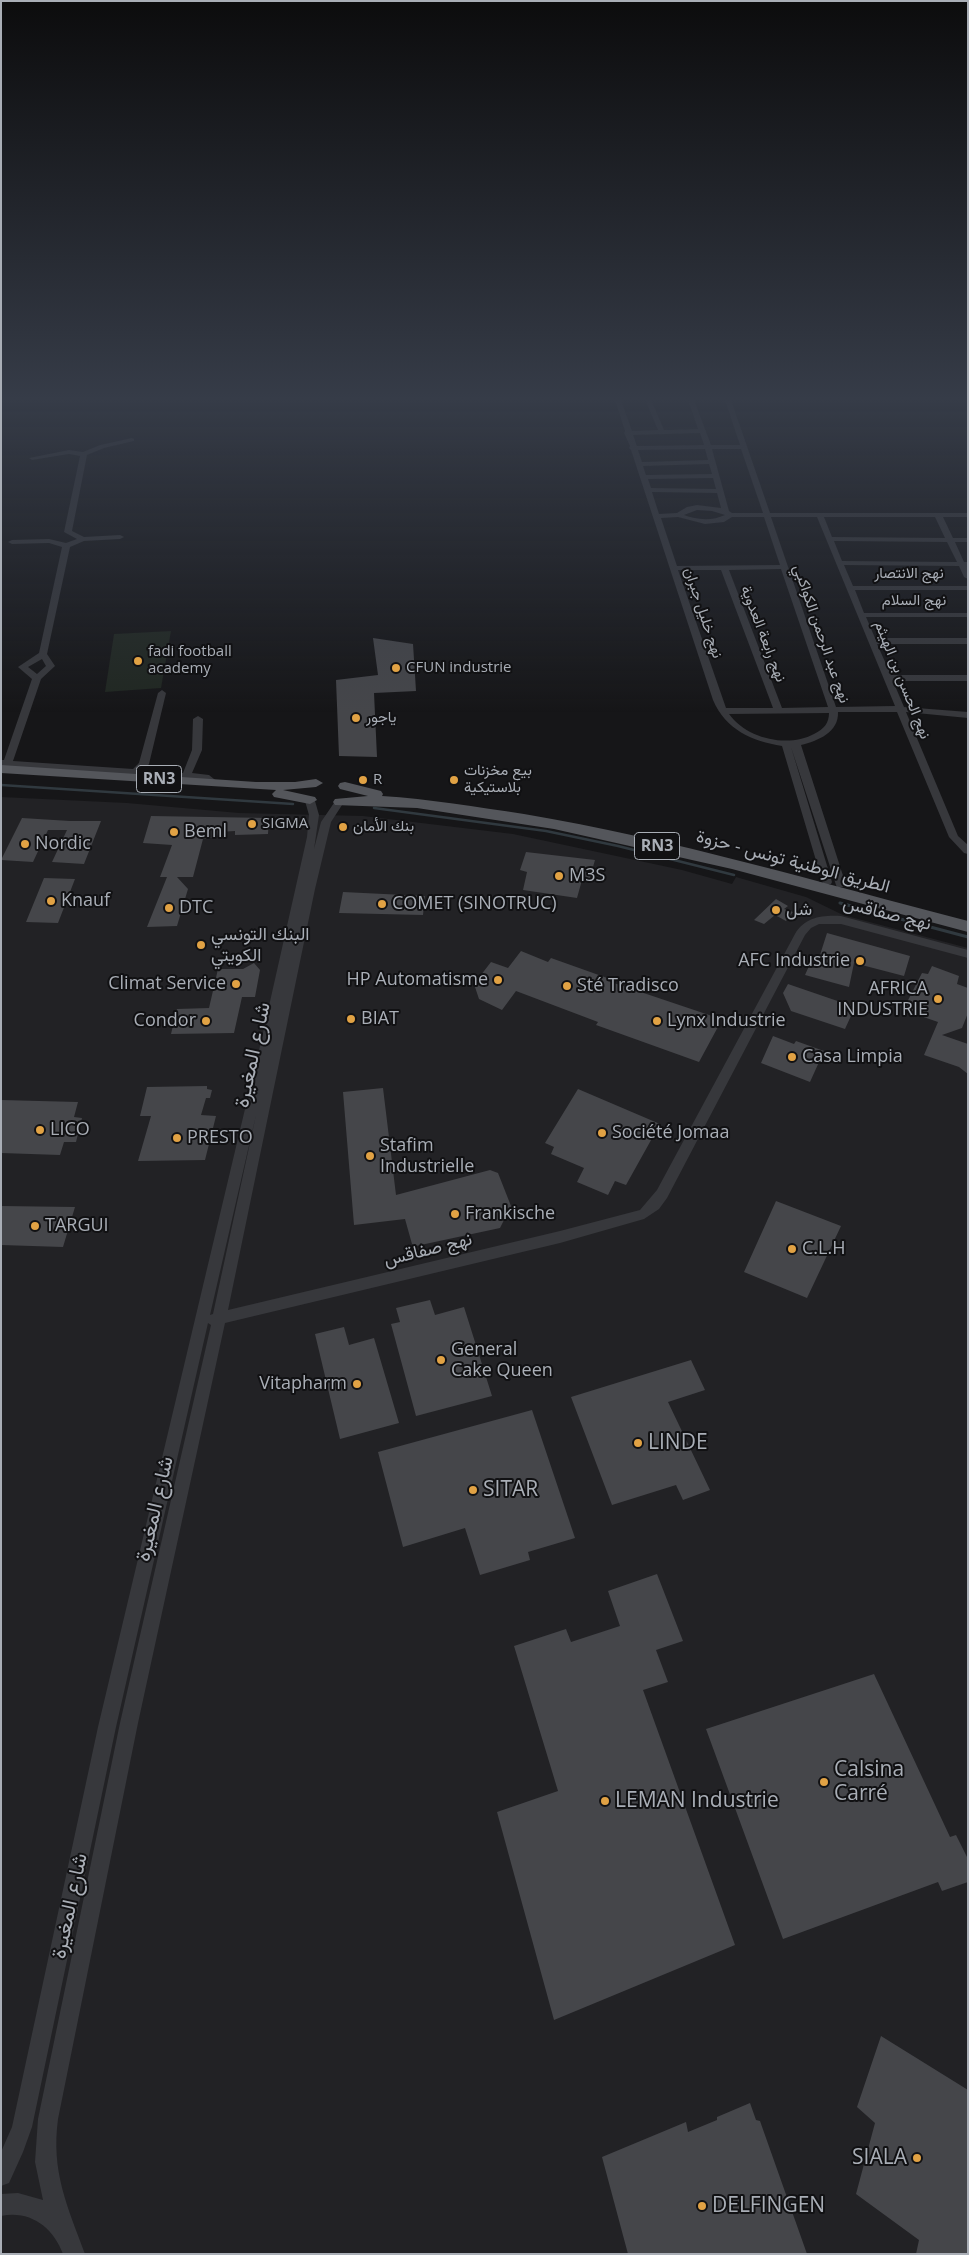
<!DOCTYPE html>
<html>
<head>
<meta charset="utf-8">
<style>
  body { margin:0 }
  #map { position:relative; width:969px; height:2255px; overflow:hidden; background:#161618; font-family:"Open Sans",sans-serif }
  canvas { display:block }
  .frame { position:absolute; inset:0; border:2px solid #a9aeb6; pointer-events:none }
</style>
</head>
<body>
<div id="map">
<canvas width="969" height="2255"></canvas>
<div class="frame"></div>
</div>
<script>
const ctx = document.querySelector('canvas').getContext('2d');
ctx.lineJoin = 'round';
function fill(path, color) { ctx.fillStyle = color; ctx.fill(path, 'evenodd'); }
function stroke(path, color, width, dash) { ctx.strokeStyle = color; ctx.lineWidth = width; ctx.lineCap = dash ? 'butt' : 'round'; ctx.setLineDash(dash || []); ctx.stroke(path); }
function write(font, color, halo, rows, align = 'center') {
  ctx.font = font + ' "Open Sans",Vazirmatn,sans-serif'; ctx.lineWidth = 4; ctx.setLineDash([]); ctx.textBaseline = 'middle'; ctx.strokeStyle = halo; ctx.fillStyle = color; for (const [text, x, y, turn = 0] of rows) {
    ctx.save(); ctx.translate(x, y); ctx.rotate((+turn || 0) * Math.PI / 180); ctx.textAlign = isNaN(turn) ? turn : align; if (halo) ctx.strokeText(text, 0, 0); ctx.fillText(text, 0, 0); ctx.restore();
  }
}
const built = new Path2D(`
  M 1,797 L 127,803 L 239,813 L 363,816 L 513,834 L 682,870 L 732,884 L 736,877 L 806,897 L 843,915 L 968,948 L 968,2254 L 1,2254 Z`);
const green = new Path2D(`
  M 171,631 L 161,688 L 105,692 L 114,634 Z`);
const streamFar1 = new Path2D(`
  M 1,785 L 293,804
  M 374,808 L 546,831 L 618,846 L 734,875`);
const stream = new Path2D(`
  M 840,903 L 968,937`);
const building = new Path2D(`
  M 373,638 L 413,644 L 416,691 L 374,693 L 377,757 L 339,756 L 336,680 L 378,675 Z
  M 151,816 L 269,818 L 268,834 L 235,835 L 235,831 L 218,832 L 217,837 L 203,839 L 193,877 L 177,877 L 188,889 L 177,926 L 147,927 L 167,877 L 160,877 L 172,845 L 143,843 Z
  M 22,818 L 70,821 L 101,821 L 84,864 L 52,862 L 67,830 L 48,830 L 33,862 L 1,860 Z
  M 526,852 L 595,860 L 589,881 L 582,880 L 577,898 L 523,890 L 527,872 L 520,870 Z
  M 44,878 L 75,879 L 58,923 L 26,922 Z
  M 343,892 L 425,896 L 423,915 L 339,913 Z
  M 776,899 L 788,906 L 784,909 L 793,912 L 786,921 L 775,915 L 764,924 L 754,920 Z
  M 827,933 L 910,956 L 904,976 L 854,963 L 849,987 L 805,975 L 813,957 L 819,958 Z
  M 521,951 L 548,962 L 551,958 L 610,979 L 608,981 L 712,1016 L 719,1025 L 699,1062 L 596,1025 L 598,1022 L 516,991 L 502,1010 L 479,999 L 474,984 L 491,962 L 508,968 Z
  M 254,963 L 260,970 L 255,997 L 242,997 L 234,1033 L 171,1034 L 177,1009 L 209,1008 L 218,969 L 243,969 Z
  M 932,966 L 959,976 L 957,984 L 968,988 L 968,1013 L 962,1028 L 942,1035 L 968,1044 L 968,1074 L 959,1067 L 924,1055 L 938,1022 L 903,1010 L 922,973 L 928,974 Z
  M 788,984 L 855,1007 L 845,1029 L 791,1011 L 783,993 Z
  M 773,1036 L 794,1044 L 796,1041 L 824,1051 L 810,1082 L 761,1063 Z
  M 207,1086 L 207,1089 L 212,1090 L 210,1098 L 206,1098 L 201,1115 L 216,1116 L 205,1160 L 138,1161 L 151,1116 L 140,1116 L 147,1087 Z
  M 383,1088 L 396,1195 L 490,1170 L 498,1173 L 511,1206 L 500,1228 L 416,1246 L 412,1244 L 405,1219 L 354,1225 L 343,1092 Z
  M 578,1089 L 660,1124 L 626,1185 L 615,1181 L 608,1195 L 577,1182 L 584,1168 L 551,1154 L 554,1147 L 545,1143 Z
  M 1,1100 L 78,1102 L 74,1117 L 82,1118 L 76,1142 L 64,1142 L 60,1155 L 1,1153 Z
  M 776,1201 L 841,1226 L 807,1298 L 744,1272 Z
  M 1,1206 L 75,1207 L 63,1247 L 1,1245 Z
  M 430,1300 L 435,1315 L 464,1307 L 492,1396 L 416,1416 L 391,1324 L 400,1322 L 396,1308 Z
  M 344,1327 L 349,1345 L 374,1338 L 399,1423 L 340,1439 L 315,1334 Z
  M 691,1360 L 705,1390 L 668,1402 L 710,1490 L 683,1500 L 676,1485 L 612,1505 L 571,1397 Z
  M 532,1410 L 575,1538 L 528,1552 L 530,1560 L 480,1575 L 465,1528 L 403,1547 L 378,1452 Z
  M 657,1574 L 683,1641 L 656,1650 L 668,1682 L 643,1690 L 735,1945 L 554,2020 L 497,1812 L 558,1791 L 514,1646 L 566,1629 L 571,1642 L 620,1626 L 608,1591 Z
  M 874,1674 L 950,1837 L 956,1835 L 968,1859 L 968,1882 L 942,1891 L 938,1882 L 783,1939 L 706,1729 Z
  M 881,2036 L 968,2090 L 968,2254 L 916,2254 L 919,2240 L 856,2194 L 875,2123 L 857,2107 Z
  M 750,2103 L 756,2120 L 760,2121 L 807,2254 L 628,2254 L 602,2157 L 686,2122 L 688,2132 L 717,2120 L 717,2117 Z`);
const minor = new Path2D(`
  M 614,397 L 620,397 L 632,431 L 658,430 L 644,397 L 650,397 L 664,430 L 698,429 L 687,397 L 693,397 L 711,445 L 740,445 L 724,397 L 730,397 L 770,513 L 968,513 L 968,517 L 943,517 L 953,538 L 968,538 L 968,542 L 955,542 L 964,562 L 968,562 L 968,579 L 964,577 L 959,566 L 844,565 L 853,586 L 968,586 L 968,590 L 855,590 L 864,613 L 968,613 L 968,617 L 866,617 L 875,638 L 968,638 L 968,644 L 877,644 L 891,675 L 968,675 L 968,681 L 893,681 L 904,707 L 968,712 L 968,718 L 906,712 L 958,836 L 968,845 L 968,854 L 964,853 L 949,837 L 897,712 L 838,712 C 839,732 818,741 801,745 L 846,885 L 845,887 L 837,887 L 836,885 L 791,747 L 832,882 L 831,884 L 823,884 L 782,746 C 752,741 726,730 713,700 L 631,450 L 629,448 L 630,446 L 624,433 L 625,431 ZM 700,433 L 704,445 L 637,446 L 633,435 ZM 705,449 L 708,460 L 642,462 L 638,450 ZM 712,449 L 741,449 L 763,513 L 732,513 L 729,511 ZM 709,464 L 712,474 L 646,475 L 643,466 ZM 713,478 L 716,489 L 651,488 L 648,479 ZM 652,492 L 717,493 L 721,508 L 697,505 L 687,507 L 677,513 L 659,514 ZM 697,510 L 712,511 L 725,515 C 712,521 697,520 684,515 ZM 678,517 L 705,524 L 724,522 L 732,517 L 764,517 L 780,565 L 677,566 L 661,518 ZM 771,517 L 817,517 L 895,706 L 836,707 ZM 824,517 L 935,517 L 945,538 L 832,537 ZM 834,541 L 947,542 L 957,562 L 842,561 ZM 781,569 L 828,707 L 782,708 L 729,570 ZM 678,570 L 721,570 L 773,708 L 726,708 ZM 829,713 C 829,723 824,729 814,734 C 788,748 747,739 729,714 Z
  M 132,438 L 134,439 L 134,441 L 104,448 L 87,455 L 72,531 L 84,537 L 120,535 L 124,537 L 120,539 L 84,541 L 70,547 L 47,654 L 55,666 L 41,679 L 13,761 L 133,769 L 139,763 L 158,693 L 162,690 L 166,693 L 149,764 L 144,770 L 183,773 L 192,750 L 193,719 L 198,716 L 203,719 L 202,750 L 192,773 L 209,775 L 219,783 L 214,786 L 204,780 L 1,766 L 1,760 L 4,760 L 32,679 L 18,667 L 39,653 L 62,547 L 49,543 L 12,544 L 8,542 L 12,540 L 49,539 L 66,543 L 77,539 L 64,532 L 80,456 L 69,454 L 32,460 L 29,458 L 69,450 L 83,452 L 100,445 ZM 42,659 L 46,666 L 37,674 L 28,667 Z
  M 310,798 L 315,801 L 319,815 L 314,849 L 321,822 L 336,800 L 342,800 L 344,802 L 331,822 L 315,889 L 228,1310 L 560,1231 L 640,1210 L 657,1190 L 795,934 C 805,917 822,915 841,916 L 968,950 L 968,958 L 841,924 L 819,924 L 811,928 L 805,935 L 667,1198 L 659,1209 L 644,1219 L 560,1243 L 225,1323 L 138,1723 L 58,2119 C 51,2172 67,2205 85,2254 L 63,2254 C 53,2227 30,2210 1,2216 L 1,2194 L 18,2193 L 43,2200 L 35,2162 L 38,2119 L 120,1723 L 211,1325 L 208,1323 L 116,1727 L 32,2127 L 23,2152 L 9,2183 L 1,2186 L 1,2152 L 12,2127 L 98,1727 L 260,1046 L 307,837 L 309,815 L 305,801 ZM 256,1115 L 213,1314 L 210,1315 Z`);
const primary = new Path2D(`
  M 1,765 L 256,782 L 295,782 L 316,779 L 323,783 L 316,787 L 283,790 L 315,797 L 317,800 L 310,804 L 274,797 L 272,794 L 276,790 L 1,773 Z
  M 345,782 L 381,791 L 383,794 L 382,796 C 429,799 477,807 524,814 C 674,839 821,883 968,921 L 968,932 L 732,869 L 554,829 L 417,808 L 335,805 L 333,802 L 335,799 L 368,796 L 340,789 L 338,786 L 340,783 Z`);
const markers = [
  [138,661,5,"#e1a244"],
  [396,668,5,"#e1a244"],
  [356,718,5,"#e1a244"],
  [363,780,5,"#e1a244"],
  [454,780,5,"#e1a244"],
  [252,824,5,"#e1a244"],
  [343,827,5,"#e1a244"],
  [174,832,5,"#e1a244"],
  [25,844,5,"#e1a244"],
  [559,876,5,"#e1a244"],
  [51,901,5,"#e1a244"],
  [382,904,5,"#e1a244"],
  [169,908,5,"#e1a244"],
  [776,910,5,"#e1a244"],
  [201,945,5,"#e1a244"],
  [860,961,5,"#e1a244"],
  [498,980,5,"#e1a244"],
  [236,984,5,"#e1a244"],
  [567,986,5,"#e1a244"],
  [938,999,5,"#e1a244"],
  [351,1019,5,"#e1a244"],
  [206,1021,5,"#e1a244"],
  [657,1021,5,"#e1a244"],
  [792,1057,5,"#e1a244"],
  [40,1130,5,"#e1a244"],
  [602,1133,5,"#e1a244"],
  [177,1138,5,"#e1a244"],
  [370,1156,5,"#e1a244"],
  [455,1214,5,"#e1a244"],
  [35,1226,5,"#e1a244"],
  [792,1249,5,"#e1a244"],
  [441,1360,5,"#e1a244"],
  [357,1384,5,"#e1a244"],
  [638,1443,5,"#e1a244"],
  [473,1490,5,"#e1a244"],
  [824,1782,5,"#e1a244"],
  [605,1801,5,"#e1a244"],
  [917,2158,5,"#e1a244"],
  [702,2206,5,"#e1a244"]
];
const farStreetnames = [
  ["نهج الانتصار",909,574],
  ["نهج السلام",914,601],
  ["نهج خليل جبران",703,613,72],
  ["نهج رابعة العدوية",763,634,69],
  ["نهج عبد الرحمن الكواكبي",821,634,71],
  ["نهج الحسن بن الهيثم",902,680,68]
];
const farPoinames = [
  ["fadi football",148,652],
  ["academy",148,669],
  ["CFUN industrie",406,668],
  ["ياجور",366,718],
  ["بيع مخزنات",464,771],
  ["بلاستيكية",464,788],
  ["R",373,780],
  ["SIGMA",262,824],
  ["بنك الأمان",353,827]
];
const shields = [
  [159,779,45],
  [657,846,45]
];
const shieldNames = [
  ["RN3",159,779],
  ["RN3",657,846]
];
const poiNames = [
  ["Beml",184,832],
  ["Nordic",35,844],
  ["M3S",569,876],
  ["Knauf",61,901],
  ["COMET (SINOTRUC)",392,904],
  ["DTC",179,908],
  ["شل",786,910],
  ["البنك التونسي",211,935],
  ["الكويتي",211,956],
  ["AFC Industrie",850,961,"right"],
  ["HP Automatisme",488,980,"right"],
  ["Climat Service",226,984,"right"],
  ["Sté Tradisco",577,986],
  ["AFRICA",928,989,"right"],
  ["INDUSTRIE",928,1010,"right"],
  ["BIAT",361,1019],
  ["Condor",196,1021,"right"],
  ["Lynx Industrie",667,1021],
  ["Casa Limpia",802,1057],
  ["LICO",50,1130],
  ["Société Jomaa",612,1133],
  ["PRESTO",187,1138],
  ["Stafim",380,1146],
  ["Industrielle",380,1167],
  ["Frankische",465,1214],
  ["TARGUI",45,1226],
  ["C.L.H",802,1249],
  ["General",451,1350],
  ["Cake Queen",451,1371],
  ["Vitapharm",347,1384,"right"]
];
const streetNames = [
  ["الطريق الوطنية تونس - حزوة",793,862,15],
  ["نهج صفاقس",887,914,14],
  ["نهج صفاقس",428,1250,-14]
];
const nearStreetnames = [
  ["شارع المغيرة",253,1055,-78],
  ["شارع المغيرة",155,1509,-77],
  ["شارع المغيرة",70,1906,-78]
];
const nearPoinames = [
  ["LINDE",648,1443],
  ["SITAR",483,1490],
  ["Calsina",834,1770],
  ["Carré",834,1794],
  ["LEMAN Industrie",615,1801],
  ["SIALA",907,2158,"right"],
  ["DELFINGEN",712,2206]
];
fill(built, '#222225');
fill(green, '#202721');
stroke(streamFar1, '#30393f', 2.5);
stroke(stream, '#30393f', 3);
fill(building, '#45464a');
fill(minor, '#37383c');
fill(primary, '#54565b');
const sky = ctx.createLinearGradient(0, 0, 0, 713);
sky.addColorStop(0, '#0c0c0d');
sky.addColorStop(0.56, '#363c48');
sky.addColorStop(1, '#363c4800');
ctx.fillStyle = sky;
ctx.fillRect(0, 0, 969, 713);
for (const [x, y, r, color] of markers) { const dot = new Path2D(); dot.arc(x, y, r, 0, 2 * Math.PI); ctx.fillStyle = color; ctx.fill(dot); stroke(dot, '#111113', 2); }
write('15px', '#a9aeb6', '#111113', farStreetnames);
write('15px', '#a9aeb6', '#111113', farPoinames, 'left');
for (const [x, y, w] of shields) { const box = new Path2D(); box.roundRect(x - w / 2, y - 13.5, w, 27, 4); ctx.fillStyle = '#111113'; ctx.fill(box); stroke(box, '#a9aeb6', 1); }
write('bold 16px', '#a9aeb6', null, shieldNames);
write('18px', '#a9aeb6', '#111113', poiNames, 'left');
write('18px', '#a9aeb6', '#111113', streetNames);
write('21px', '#a9aeb6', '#111113', nearStreetnames);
write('21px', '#a9aeb6', '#111113', nearPoinames, 'left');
</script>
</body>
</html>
